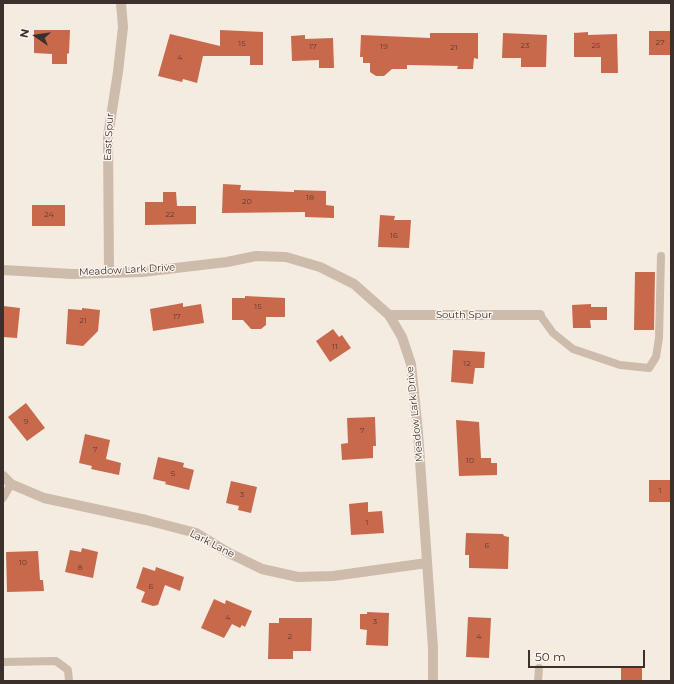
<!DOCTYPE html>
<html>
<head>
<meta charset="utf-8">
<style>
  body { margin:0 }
  #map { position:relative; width:674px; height:684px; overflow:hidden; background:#f4ebe1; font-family:Montserrat,sans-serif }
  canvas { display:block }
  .frame { position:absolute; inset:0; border:4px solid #3b302b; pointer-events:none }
  .north { position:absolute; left:16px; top:16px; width:40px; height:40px; -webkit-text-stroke:3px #fbf5ee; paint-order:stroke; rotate:283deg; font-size:11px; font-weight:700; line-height:16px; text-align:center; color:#3b302b }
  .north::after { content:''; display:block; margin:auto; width:14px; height:18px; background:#3b302b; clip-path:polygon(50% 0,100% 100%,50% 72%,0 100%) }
  .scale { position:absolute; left:528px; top:650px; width:117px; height:18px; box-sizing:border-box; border:2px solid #3b302b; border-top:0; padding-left:5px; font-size:12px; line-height:14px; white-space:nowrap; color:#3b302b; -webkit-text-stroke:3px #fbf5ee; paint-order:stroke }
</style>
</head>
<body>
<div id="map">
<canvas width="674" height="684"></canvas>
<div class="frame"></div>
<div class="north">N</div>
<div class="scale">50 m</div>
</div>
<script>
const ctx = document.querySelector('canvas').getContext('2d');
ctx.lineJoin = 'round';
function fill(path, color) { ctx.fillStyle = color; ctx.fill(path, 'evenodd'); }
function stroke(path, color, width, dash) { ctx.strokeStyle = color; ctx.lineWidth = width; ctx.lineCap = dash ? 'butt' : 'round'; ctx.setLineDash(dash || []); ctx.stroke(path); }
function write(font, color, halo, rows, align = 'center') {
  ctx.font = font + ' Montserrat,sans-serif'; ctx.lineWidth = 3; ctx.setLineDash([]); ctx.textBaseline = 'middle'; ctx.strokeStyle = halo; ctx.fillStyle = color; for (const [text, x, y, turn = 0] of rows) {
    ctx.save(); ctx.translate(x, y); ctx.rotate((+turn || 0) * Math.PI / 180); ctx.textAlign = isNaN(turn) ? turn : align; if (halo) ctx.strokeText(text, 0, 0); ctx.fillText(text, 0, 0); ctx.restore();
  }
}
const building = new Path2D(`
  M 34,30 L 70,30 L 69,53 L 67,54 L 67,64 L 52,64 L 52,54 L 34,53 Z
  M 220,30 L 263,32 L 263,65 L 250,65 L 250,56 L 203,56 L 197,83 L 183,79 L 182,82 L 158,76 L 170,34 L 220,46 Z
  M 649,31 L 671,31 L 671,55 L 649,55 Z
  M 588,32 L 588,35 L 617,34 L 618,73 L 601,73 L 601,57 L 574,57 L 574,33 Z
  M 430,33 L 478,33 L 478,59 L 474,58 L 473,69 L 457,69 L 458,66 L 407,65 L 407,69 L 392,69 L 384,76 L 376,76 L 370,72 L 370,63 L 363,63 L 363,57 L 360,57 L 361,35 L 430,38 Z
  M 503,33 L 547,35 L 546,67 L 521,67 L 521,58 L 502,58 Z
  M 305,35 L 305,39 L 333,38 L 334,68 L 319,68 L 319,60 L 292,61 L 291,36 Z
  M 223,184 L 241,185 L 240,190 L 294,192 L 294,190 L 326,191 L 326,205 L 334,206 L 334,218 L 305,217 L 305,212 L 222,213 Z
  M 163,192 L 176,192 L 177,206 L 196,206 L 196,224 L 145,225 L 145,202 L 163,202 Z
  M 32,205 L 65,205 L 65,226 L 32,226 Z
  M 380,215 L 395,216 L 394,220 L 411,220 L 409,248 L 378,247 Z
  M 635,272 L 655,272 L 654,330 L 634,330 Z
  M 245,296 L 285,298 L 285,317 L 266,317 L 266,325 L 261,329 L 251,329 L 243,320 L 232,320 L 232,298 L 245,298 Z
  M 183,303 L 183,307 L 201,304 L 204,323 L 153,331 L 150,309 Z
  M 591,304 L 591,307 L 607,307 L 607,320 L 590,320 L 591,328 L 573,328 L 572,305 Z
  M 3,306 L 20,308 L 17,338 L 3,337 Z
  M 82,308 L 100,310 L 98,331 L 83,346 L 66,344 L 68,309 L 82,310 Z
  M 333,329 L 339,337 L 342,335 L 351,348 L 330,362 L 316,341 Z
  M 453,350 L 485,352 L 484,368 L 475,368 L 473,384 L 451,382 Z
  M 26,403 L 45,428 L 27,441 L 8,417 Z
  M 375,417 L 376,446 L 373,446 L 373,458 L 342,460 L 341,444 L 348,443 L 347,418 Z
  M 456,420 L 479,422 L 481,458 L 491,458 L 491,463 L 497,463 L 497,475 L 459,476 Z
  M 85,434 L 110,440 L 106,459 L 121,463 L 119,475 L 91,469 L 92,466 L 79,463 Z
  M 158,457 L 184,463 L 183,467 L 194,470 L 189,490 L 165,484 L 166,482 L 153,479 Z
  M 649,480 L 671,480 L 671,502 L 649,502 Z
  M 231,481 L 257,487 L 251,513 L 238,510 L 239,506 L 226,503 Z
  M 368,502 L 368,512 L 382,511 L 384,533 L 351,535 L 349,504 Z
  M 466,533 L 503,534 L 504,536 L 509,537 L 508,569 L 469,568 L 469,555 L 465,555 Z
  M 82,548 L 98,552 L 93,578 L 65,572 L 70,550 L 81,552 Z
  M 38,551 L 40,580 L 43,580 L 44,591 L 7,592 L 6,552 Z
  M 143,567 L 155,571 L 156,567 L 184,577 L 180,591 L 165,585 L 158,605 L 153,606 L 141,602 L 145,592 L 136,588 Z
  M 214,599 L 225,604 L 226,600 L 252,611 L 245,627 L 242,625 L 240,628 L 232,624 L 224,638 L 201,628 Z
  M 367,612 L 389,613 L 388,646 L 366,645 L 367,630 L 360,629 L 360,614 L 367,614 Z
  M 468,617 L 491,618 L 489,658 L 466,657 Z
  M 279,618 L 312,618 L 311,651 L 293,651 L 293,659 L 268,659 L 269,623 L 279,623 Z
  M 621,667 L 642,667 L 642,681 L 621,681 Z`);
const lane = new Path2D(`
  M 540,315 L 553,333 L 573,349 L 620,365 L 649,368 L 656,357 L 659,338 L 661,256
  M 3,498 L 11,484
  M 3,662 L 56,661 L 68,670 L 69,681
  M 538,681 L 539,668`);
const street = new Path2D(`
  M 3,270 L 72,274 L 142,272 L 227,262 L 256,256 L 286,257 L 320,267 L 354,284 L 389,315 L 402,337 L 411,364 L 418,432 L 433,648 L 433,681
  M 109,273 L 108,136 L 118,72 L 123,27 L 121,3
  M 389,315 L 540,315
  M 3,476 L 11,484 L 44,498 L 146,520 L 196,533 L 229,553 L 262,569 L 298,577 L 333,576 L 427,563`);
const numberNames = [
  ["27",660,43],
  ["15",242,44],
  ["23",525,46],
  ["25",596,46],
  ["17",313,47],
  ["19",384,47],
  ["21",454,48],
  ["4",180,58],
  ["18",310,198],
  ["20",247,202],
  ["24",49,215],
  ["22",170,215],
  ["16",394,236],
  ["15",258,307],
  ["17",177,317],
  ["21",83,321],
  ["11",335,347],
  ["12",467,364],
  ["9",26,422],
  ["7",362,431],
  ["7",95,450],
  ["10",470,461],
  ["5",173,474],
  ["1",660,491],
  ["3",242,495],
  ["1",367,523],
  ["6",487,546],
  ["10",23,563],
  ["8",80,568],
  ["6",151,587],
  ["4",228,618],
  ["3",375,622],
  ["2",290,637],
  ["4",479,637]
];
const streetNames = [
  ["East Spur",109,137,-87],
  ["Meadow Lark Drive",127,270,-3],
  ["South Spur",464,315],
  ["Meadow Lark Drive",415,414,-96],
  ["Lark Lane",212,544,27]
];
fill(building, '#c8694b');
stroke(lane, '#cdbbac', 8);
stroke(street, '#cdbbac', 10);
write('8px', '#5e3e33', null, numberNames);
write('10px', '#3b302b', '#fbf5ee', streetNames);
</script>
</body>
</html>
